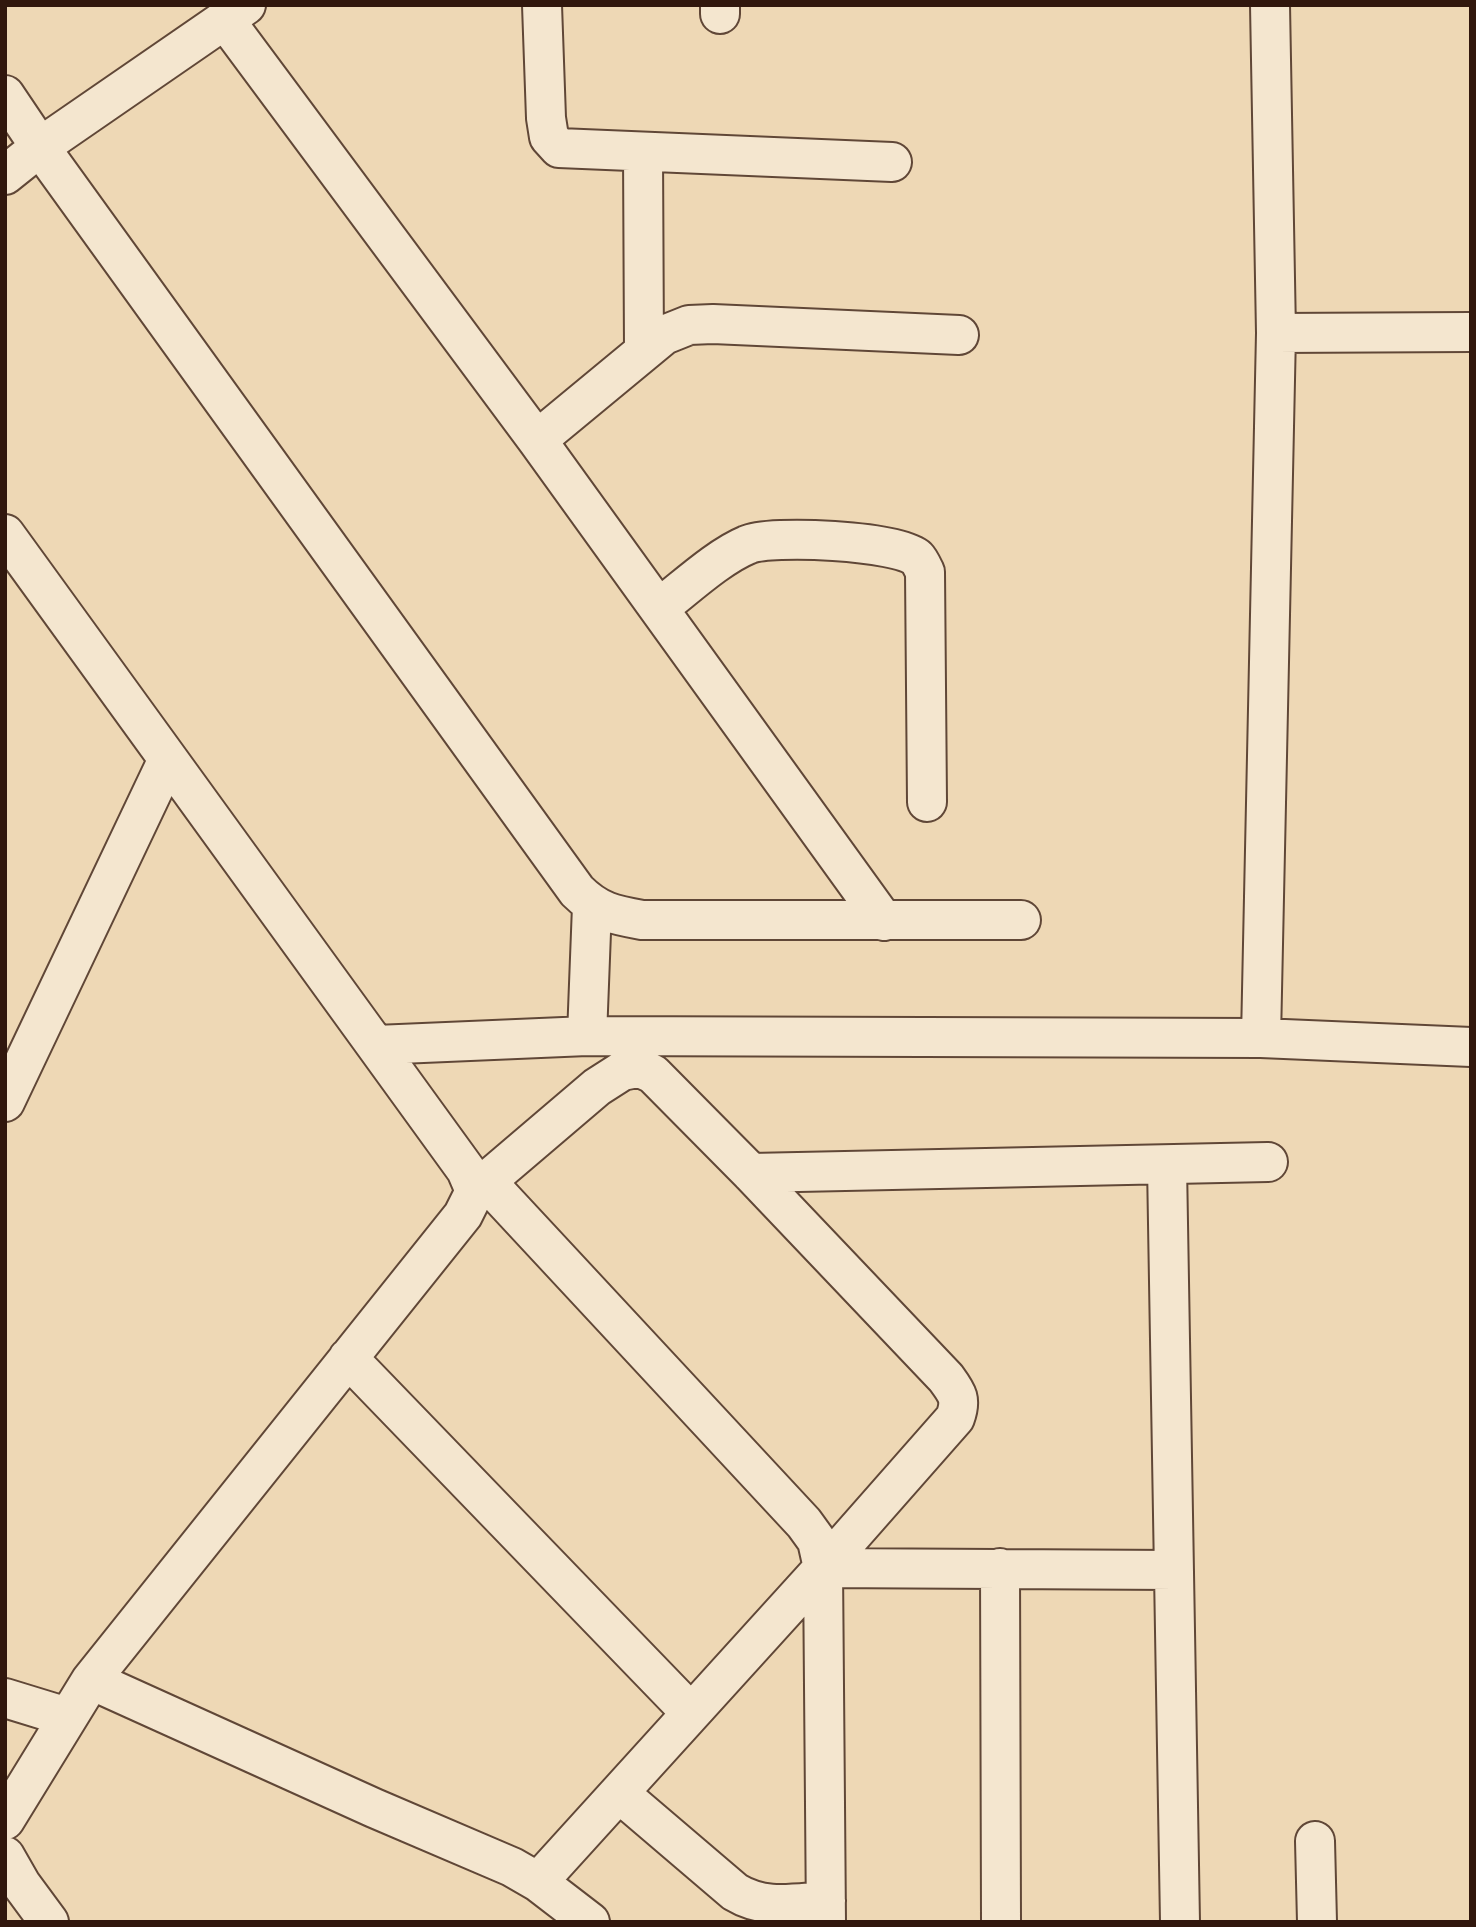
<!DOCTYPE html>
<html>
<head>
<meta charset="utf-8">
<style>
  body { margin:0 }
  #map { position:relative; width:1476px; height:1927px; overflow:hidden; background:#eed8b5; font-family:"IM FELL Double Pica",serif }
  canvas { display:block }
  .frame { position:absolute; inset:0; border:7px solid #31170d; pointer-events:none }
</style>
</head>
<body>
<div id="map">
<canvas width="1476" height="1927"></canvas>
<div class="frame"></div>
</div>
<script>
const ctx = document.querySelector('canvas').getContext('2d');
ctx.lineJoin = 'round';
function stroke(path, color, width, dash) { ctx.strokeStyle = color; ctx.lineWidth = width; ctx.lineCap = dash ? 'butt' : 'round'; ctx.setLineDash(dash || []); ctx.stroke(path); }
const minor = new Path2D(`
  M 542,5 L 546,118 L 549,137 L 559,148 L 892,162
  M 720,14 L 720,5
  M 225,20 L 537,440 L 884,921
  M 5,95 L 40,147 L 577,891 C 598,912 614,915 642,920 L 1021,920
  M 643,152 L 644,350
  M 5,175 L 40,147 L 246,5
  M 1276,333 L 1471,332
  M 537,440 L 664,335 L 689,325 L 713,324 L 959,335
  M 5,534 L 466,1170 L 475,1191 L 463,1215 L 91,1680 L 5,1820
  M 659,608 C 684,589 718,557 747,545 C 770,534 899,541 917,558 C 920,561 923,568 925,572 L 927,802
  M 587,1036 L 592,906
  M 1261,1038 L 1276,333 L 1270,5
  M 376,1045 L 587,1036 L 1261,1038 L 1471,1047
  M 5,1102 L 168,759
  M 1167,1165 L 1180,1922
  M 751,1173 L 1268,1162
  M 486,1181 L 804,1523 L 817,1541 L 823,1568 L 826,1922
  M 475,1191 L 597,1087 L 622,1071 L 632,1069 L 642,1069 L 653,1074 L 751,1173 L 946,1378 C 957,1393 962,1399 955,1418 L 823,1568 L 538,1882
  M 348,1358 L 691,1713
  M 823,1568 L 1174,1570
  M 1000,1568 L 1001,1922
  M 91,1680 L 374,1808 L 512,1867 L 538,1882 L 590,1922
  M 5,1698 L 67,1717
  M 619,1793 L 735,1892 C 765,1910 793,1903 826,1901
  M 1315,1841 L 1317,1922
  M 5,1856 L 21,1884 L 49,1922`);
stroke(minor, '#604737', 42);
stroke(minor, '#f4e6cf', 38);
</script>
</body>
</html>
